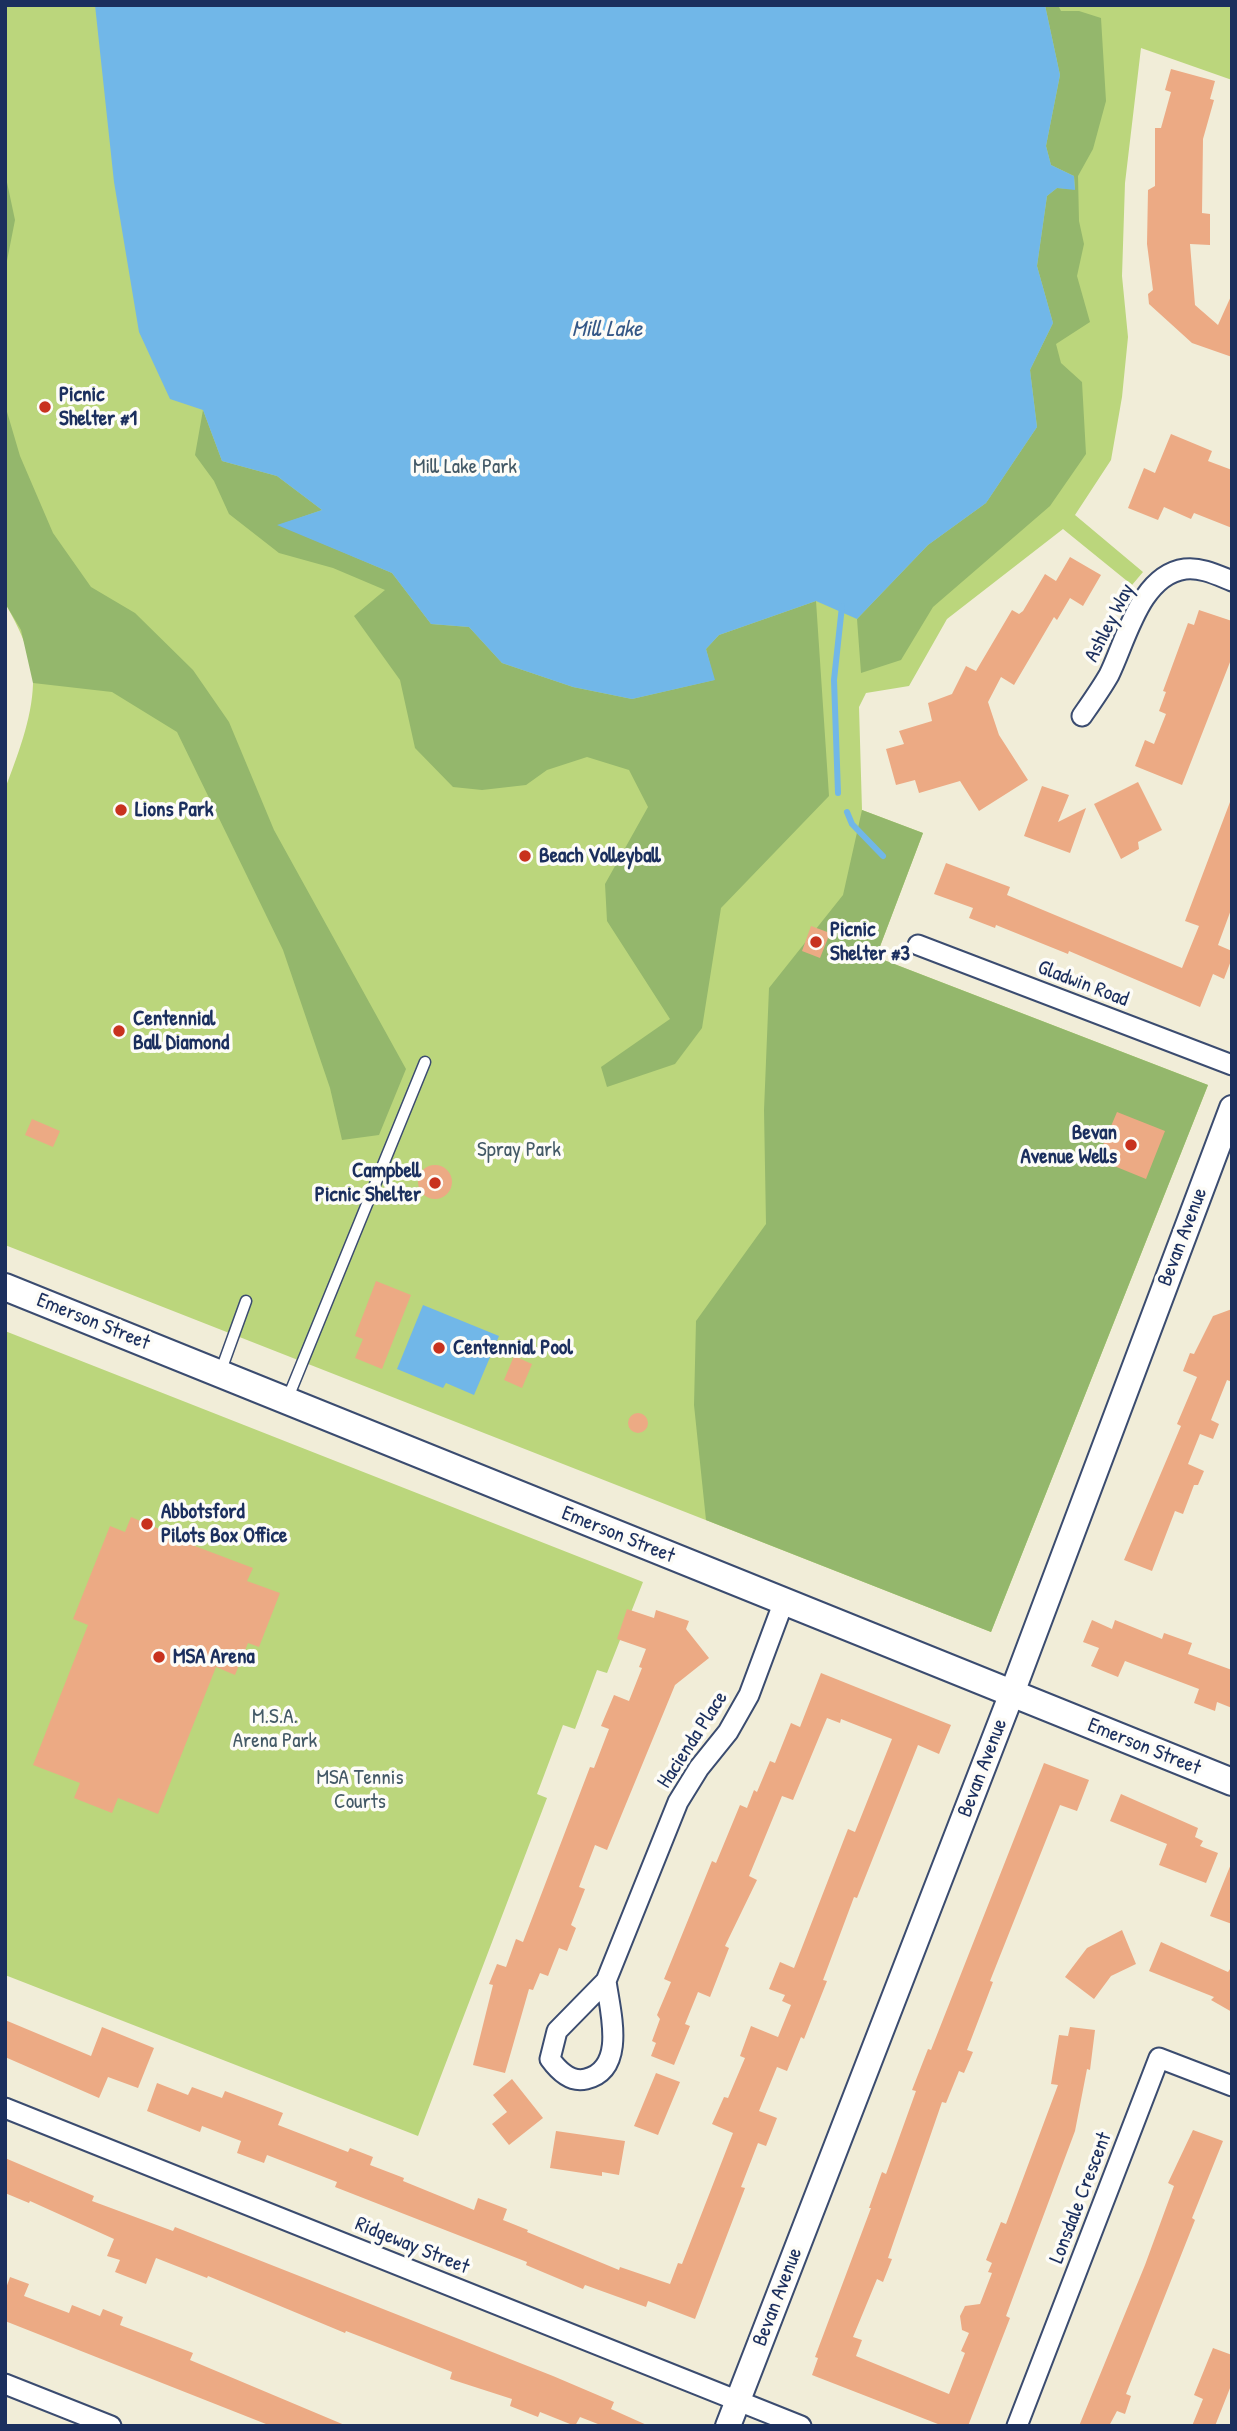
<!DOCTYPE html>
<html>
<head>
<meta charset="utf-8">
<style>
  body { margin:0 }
  #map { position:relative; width:1237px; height:2431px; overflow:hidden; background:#f1edd8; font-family:"Patrick Hand",sans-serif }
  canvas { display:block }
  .frame { position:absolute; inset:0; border:7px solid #1b2f5e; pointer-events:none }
</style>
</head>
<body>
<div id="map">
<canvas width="1237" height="2431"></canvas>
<div class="frame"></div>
</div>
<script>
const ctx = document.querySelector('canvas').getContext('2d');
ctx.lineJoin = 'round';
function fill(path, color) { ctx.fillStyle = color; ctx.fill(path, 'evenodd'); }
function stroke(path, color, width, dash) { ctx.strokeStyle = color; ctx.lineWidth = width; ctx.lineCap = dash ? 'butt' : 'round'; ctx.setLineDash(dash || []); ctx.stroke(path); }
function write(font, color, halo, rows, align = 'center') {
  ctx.font = font + ' "Patrick Hand",sans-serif'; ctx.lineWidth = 7; ctx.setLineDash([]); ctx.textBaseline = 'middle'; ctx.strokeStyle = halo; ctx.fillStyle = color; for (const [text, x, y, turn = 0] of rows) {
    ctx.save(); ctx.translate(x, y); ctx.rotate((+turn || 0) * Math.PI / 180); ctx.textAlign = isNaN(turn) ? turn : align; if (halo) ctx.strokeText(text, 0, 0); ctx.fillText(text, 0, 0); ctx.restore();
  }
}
const green = new Path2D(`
  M 5,5 L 1232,5 L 1232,80 L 1141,48 L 1125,183 L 1122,276 L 1128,337 L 1122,397 L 1111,460 L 1075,515 L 1143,572 L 1132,585 L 1063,529 L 947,619 L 909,686 L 866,693 L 859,707 L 862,810 L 923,833 L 876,957 L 1208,1085 L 991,1632 L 5,1245 L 5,789 C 17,757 32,719 33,684 C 34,657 18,626 5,603 Z
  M 5,1331 L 643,1582 L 607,1673 L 597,1670 L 575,1729 L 563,1725 L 537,1794 L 547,1798 L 418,2136 L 5,1975 Z`);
const forest = new Path2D(`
  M 1045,5 L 1058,5 L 1061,11 L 1079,11 L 1101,18 L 1106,101 L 1093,149 L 1078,176 L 1079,221 L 1084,244 L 1077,276 L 1090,322 L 1056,344 L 1061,363 L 1082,382 L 1086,454 L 1050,506 L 933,607 L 901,660 L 861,673 L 857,619 L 928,545 L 986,503 L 1037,427 L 1030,370 L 1053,323 L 1037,266 L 1047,196 L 1057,188 L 1075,189 L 1074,176 L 1051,165 L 1046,146 L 1060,75 Z
  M 5,173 L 15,220 L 5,271 Z
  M 5,405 L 20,456 L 53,533 L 91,587 L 135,613 L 193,670 L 229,722 L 274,830 L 406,1069 L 379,1135 L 342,1140 L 330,1088 L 283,950 L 177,732 L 112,692 L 33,683 L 21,630 L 5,603 Z
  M 203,410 L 222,461 L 277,476 L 322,510 L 279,525 L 392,573 L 431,624 L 469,627 L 502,663 L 573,687 L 632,699 L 714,680 L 706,649 L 719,635 L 816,601 L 829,796 L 721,908 L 702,1028 L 675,1064 L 607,1087 L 601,1067 L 670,1019 L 607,921 L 605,884 L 648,807 L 629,770 L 587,757 L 547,770 L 526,785 L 482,790 L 453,787 L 415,748 L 400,680 L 354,616 L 385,590 L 333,568 L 279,553 L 229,514 L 214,481 L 195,455 Z
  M 862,810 L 923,833 L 876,957 L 1208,1085 L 991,1632 L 706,1520 L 694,1405 L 696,1321 L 766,1224 L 764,1110 L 769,988 L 843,895 Z`);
const water = new Path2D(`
  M 95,5 L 1045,5 L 1060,75 L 1046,146 L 1051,165 L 1074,176 L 1075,190 L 1057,188 L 1047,196 L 1037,266 L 1053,323 L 1030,370 L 1037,427 L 986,503 L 928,545 L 857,619 L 816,601 L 719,635 L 706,649 L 715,680 L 632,699 L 573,687 L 502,663 L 469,627 L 431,624 L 392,573 L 277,525 L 322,510 L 277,476 L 222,461 L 203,410 L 170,399 L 139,332 L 114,182 Z
  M 423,1305 L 499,1336 L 474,1395 L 446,1383 L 443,1388 L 397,1369 Z`);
const stream = new Path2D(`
  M 838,793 L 834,680 L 842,606
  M 847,812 L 852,824 L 883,856`);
const building = new Path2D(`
  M 1171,69 L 1215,81 L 1210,99 L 1214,100 L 1203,139 L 1202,213 L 1210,214 L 1210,245 L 1190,244 L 1195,305 L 1218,325 L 1232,294 L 1232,357 L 1192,343 L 1149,304 L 1148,294 L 1153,290 L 1147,244 L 1148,190 L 1155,186 L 1155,128 L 1161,128 L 1171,92 L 1165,90 Z
  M 1171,434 L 1212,451 L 1208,461 L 1232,470 L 1232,528 L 1194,513 L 1191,519 L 1164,507 L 1158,520 L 1128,508 L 1144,468 L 1155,473 Z
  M 1070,557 L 1101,575 L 1083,606 L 1070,598 L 1057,620 L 1054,617 L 1014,685 L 1001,677 L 988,702 L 999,735 L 1028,780 L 979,811 L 960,781 L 919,793 L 915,780 L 896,785 L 886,749 L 904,744 L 899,731 L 932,721 L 928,703 L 952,694 L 966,666 L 976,671 L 1012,610 L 1019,614 L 1023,611 L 1045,574 L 1056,581 Z
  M 1199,610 L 1232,621 L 1232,657 L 1182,785 L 1135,766 L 1145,740 L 1154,744 L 1166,714 L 1159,711 L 1166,692 L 1163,691 L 1188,623 L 1194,625 Z
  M 1138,782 L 1162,830 L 1138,842 L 1139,849 L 1121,859 L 1094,804 Z
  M 1042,786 L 1069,795 L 1058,822 L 1086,808 L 1070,853 L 1024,836 Z
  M 1230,802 L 1232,907 L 1218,945 L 1232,951 L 1232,958 L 1224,979 L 1213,974 L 1200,1007 L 1069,951 L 1068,954 L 996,925 L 995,928 L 969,918 L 973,908 L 934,894 L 946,863 L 1010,887 L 1007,895 L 1182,968 L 1199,926 L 1185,921 Z
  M 811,926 L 830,933 L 820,958 L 802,951 Z
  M 1117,1112 L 1165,1131 L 1146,1179 L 1097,1159 Z
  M 32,1119 L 60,1131 L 53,1147 L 25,1135 Z
  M418 1182a17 17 0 1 1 34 0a17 17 0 1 1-34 0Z
  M 376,1281 L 411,1295 L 382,1369 L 355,1358 L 363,1339 L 355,1336 Z
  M 1232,1309 L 1232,1382 L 1227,1380 L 1211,1420 L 1219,1424 L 1213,1439 L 1200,1434 L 1188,1464 L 1204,1471 L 1198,1485 L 1194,1485 L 1183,1514 L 1175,1511 L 1152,1571 L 1124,1560 L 1181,1426 L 1177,1424 L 1197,1377 L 1183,1371 L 1190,1353 L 1194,1354 L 1213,1316 Z
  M 514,1356 L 532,1364 L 522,1388 L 504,1380 Z
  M628 1423a10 10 0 1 1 20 0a10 10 0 1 1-20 0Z
  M 131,1517 L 164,1531 L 163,1534 L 253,1568 L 247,1581 L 280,1593 L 259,1647 L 248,1643 L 235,1675 L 216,1667 L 158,1814 L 118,1798 L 112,1813 L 74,1798 L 80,1783 L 33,1765 L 88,1625 L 73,1619 L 110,1526 L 125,1532 Z
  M 627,1609 L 654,1618 L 656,1610 L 689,1621 L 686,1629 L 709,1658 L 675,1685 L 607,1850 L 595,1845 L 579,1887 L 585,1889 L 571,1925 L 576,1928 L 567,1951 L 559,1948 L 548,1976 L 540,1973 L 533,1990 L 529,1989 L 505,2073 L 473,2065 L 493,1985 L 489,1984 L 497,1964 L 506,1967 L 516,1939 L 523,1942 L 590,1767 L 594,1768 L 609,1729 L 601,1726 L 614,1695 L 629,1701 L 642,1668 L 639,1667 L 646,1649 L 617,1639 Z
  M 1092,1620 L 1112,1629 L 1115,1620 L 1162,1639 L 1164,1633 L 1192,1643 L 1188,1654 L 1232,1670 L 1232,1708 L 1217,1702 L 1215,1711 L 1194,1703 L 1199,1689 L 1125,1661 L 1118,1677 L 1091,1666 L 1099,1648 L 1083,1642 Z
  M 821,1673 L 951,1725 L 939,1754 L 918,1745 L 857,1898 L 854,1897 L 823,1980 L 827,1981 L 804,2039 L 801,2037 L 787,2071 L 777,2067 L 759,2111 L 777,2118 L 766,2146 L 758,2143 L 741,2187 L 745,2188 L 695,2319 L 648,2301 L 646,2307 L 585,2285 L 583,2289 L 526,2265 L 527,2262 L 335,2187 L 337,2182 L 267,2155 L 264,2163 L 237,2153 L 241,2141 L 202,2126 L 200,2132 L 147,2111 L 157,2083 L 188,2095 L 192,2087 L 222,2098 L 225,2091 L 283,2113 L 278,2125 L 348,2152 L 350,2148 L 373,2157 L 370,2165 L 404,2178 L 403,2181 L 474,2210 L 478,2198 L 507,2209 L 503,2220 L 528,2230 L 527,2232 L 619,2270 L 620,2267 L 670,2284 L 678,2263 L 682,2264 L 733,2133 L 712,2124 L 724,2097 L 728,2098 L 745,2058 L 740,2056 L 751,2026 L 778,2037 L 791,2005 L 782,2001 L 785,1995 L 769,1989 L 780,1962 L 794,1968 L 848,1829 L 855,1832 L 892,1739 L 841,1719 L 840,1723 L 827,1718 L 793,1800 L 782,1796 L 749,1876 L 757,1880 L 725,1946 L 729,1948 L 710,1997 L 698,1992 L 685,2024 L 690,2026 L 674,2065 L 651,2056 L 656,2043 L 652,2041 L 660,2019 L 657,2015 L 671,1982 L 664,1979 L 712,1861 L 716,1863 L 740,1805 L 747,1808 L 754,1790 L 757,1792 L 770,1761 L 775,1763 L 791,1723 L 800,1727 Z
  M 1044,1763 L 1089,1780 L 1077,1811 L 1060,1805 L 990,1981 L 993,1982 L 967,2050 L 973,2052 L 964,2073 L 959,2071 L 946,2103 L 942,2102 L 888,2258 L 892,2259 L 883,2282 L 877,2279 L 853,2337 L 862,2340 L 856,2356 L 949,2394 L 965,2353 L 961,2351 L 969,2333 L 962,2330 L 960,2316 L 965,2306 L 980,2304 L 992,2273 L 988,2272 L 992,2263 L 986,2260 L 1001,2222 L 1006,2224 L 1058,2085 L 1051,2084 L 1059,2035 L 1068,2036 L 1070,2027 L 1095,2030 L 1090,2070 L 1087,2069 L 1075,2131 L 1006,2316 L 1010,2318 L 968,2426 L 943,2426 L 812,2375 L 818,2358 L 815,2357 L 871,2208 L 869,2208 L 882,2172 L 886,2174 L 916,2091 L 912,2090 L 928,2049 L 931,2050 Z
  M 1121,1794 L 1198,1828 L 1195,1837 L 1203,1841 L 1200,1846 L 1218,1853 L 1206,1883 L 1159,1865 L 1167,1844 L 1110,1821 Z
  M 1231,1864 L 1232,1864 L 1232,1924 L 1210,1916 Z
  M 1122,1930 L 1136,1964 L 1111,1976 L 1094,1999 L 1065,1977 L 1087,1948 Z
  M 1161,1942 L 1228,1972 L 1232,1966 L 1232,2012 L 1211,2000 L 1214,1997 L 1149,1971 Z
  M 5,2020 L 91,2056 L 102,2027 L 154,2048 L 138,2088 L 108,2077 L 99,2098 L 5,2057 Z
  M 656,2073 L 680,2082 L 658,2135 L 634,2126 Z
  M 512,2079 L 543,2118 L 509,2145 L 492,2124 L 507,2112 L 493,2095 Z
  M 1193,2130 L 1223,2141 L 1192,2218 L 1195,2220 L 1126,2394 L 1131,2396 L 1125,2414 L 1117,2411 L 1109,2426 L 1079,2426 L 1145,2265 L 1174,2186 L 1168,2183 Z
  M 556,2131 L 625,2141 L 619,2175 L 602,2172 L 602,2176 L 550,2168 Z
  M 5,2158 L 94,2196 L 92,2201 L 173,2231 L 175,2227 L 553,2376 L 614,2402 L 611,2409 L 649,2426 L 603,2426 L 580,2417 L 575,2426 L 540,2412 L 538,2417 L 510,2406 L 512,2399 L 450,2379 L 452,2372 L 346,2331 L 345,2333 L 208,2276 L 207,2278 L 156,2258 L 146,2284 L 115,2272 L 120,2260 L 107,2256 L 114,2239 L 30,2201 L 29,2203 L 5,2193 Z
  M 10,2277 L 29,2284 L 24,2296 L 69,2313 L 72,2305 L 100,2316 L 103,2309 L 123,2317 L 120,2325 L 193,2353 L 190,2360 L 347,2426 L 271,2426 L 5,2321 L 5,2291 Z
  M 1213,2348 L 1232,2355 L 1232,2383 L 1215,2426 L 1192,2426 L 1203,2399 L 1194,2395 Z`);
const service = new Path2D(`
  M 220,1373 L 246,1301
  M 287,1400 L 425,1062`);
const minor = new Path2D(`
  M 1082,716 C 1091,703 1101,689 1109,675 C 1126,641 1140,575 1185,569 C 1201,567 1217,575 1232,581
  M 918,945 L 1232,1065
  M 606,1981 C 610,2011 627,2069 586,2079 C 570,2083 558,2070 550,2059 L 557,2031 L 606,1981 L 678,1802 L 699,1768 L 728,1732 L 749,1695 L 784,1601
  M 5,2108 L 801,2426
  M 5,2384 L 111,2426
  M 1017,2426 L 1159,2058 L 1232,2086`);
const tertiary = new Path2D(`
  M 728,2426 L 1012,1693 L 1232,1108`);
const secondary = new Path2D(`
  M 5,1287 L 1232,1782`);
const markers = [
  [45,407,7,"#c8321e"],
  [121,810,7,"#c8321e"],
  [525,856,7,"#c8321e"],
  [816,942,7,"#c8321e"],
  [119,1031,7,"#c8321e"],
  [1131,1145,7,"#c8321e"],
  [435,1183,7,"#c8321e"],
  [439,1348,7,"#c8321e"],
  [147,1524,7,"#c8321e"],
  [159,1657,7,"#c8321e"]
];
const poiNames = [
  ["Picnic",59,395],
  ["Shelter #1",59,419],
  ["Lions Park",135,810],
  ["Beach Volleyball",539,856],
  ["Picnic",830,930],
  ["Shelter #3",830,954],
  ["Centennial",133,1019],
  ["Ball Diamond",133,1043],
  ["Bevan",1117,1133,"right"],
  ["Avenue Wells",1117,1157,"right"],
  ["Campbell",421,1171,"right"],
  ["Picnic Shelter",421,1195,"right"],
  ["Centennial Pool",453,1348],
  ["Abbotsford",161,1512],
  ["Pilots Box Office",161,1536],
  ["MSA Arena",173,1657]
];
const parkNames = [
  ["Mill Lake Park",465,467],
  ["Spray Park",519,1150],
  ["M.S.A.",275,1717],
  ["Arena Park",275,1741],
  ["MSA Tennis",360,1778],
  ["Courts",360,1802]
];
const streetNames = [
  ["Ashley Way",1110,623,-63],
  ["Gladwin Road",1083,984,21],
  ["Bevan Avenue",1183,1237,-69],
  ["Emerson Street",93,1322,22],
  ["Emerson Street",618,1535,22],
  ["Hacienda Place",693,1740,-57],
  ["Emerson Street",1144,1747,22],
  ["Bevan Avenue",983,1768,-69],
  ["Lonsdale Crescent",1081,2198,-69],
  ["Ridgeway Street",412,2246,22],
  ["Bevan Avenue",778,2297,-69]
];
const waterNames = [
  ["Mill Lake",607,330]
];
fill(green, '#bbd67c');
fill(forest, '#94b76c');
fill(water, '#71b7e8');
stroke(stream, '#71b7e8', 6);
fill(building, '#ecaa84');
stroke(service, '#3b4c70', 13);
stroke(minor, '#3b4c70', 23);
stroke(tertiary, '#3b4c70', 28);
stroke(secondary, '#3b4c70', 30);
stroke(service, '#fff', 10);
stroke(minor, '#fff', 19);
stroke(tertiary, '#fff', 24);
stroke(secondary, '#fff', 26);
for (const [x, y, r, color] of markers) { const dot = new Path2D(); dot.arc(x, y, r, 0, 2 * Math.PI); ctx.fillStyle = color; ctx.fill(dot); stroke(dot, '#fdfcf7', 2.5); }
write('bold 21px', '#1b2f5e', '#fdfcf7', poiNames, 'left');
write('21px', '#435966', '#fdfcf7', parkNames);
write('21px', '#1b2f5e', '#fdfcf7', streetNames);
write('italic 23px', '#355887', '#fdfcf7', waterNames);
</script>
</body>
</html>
